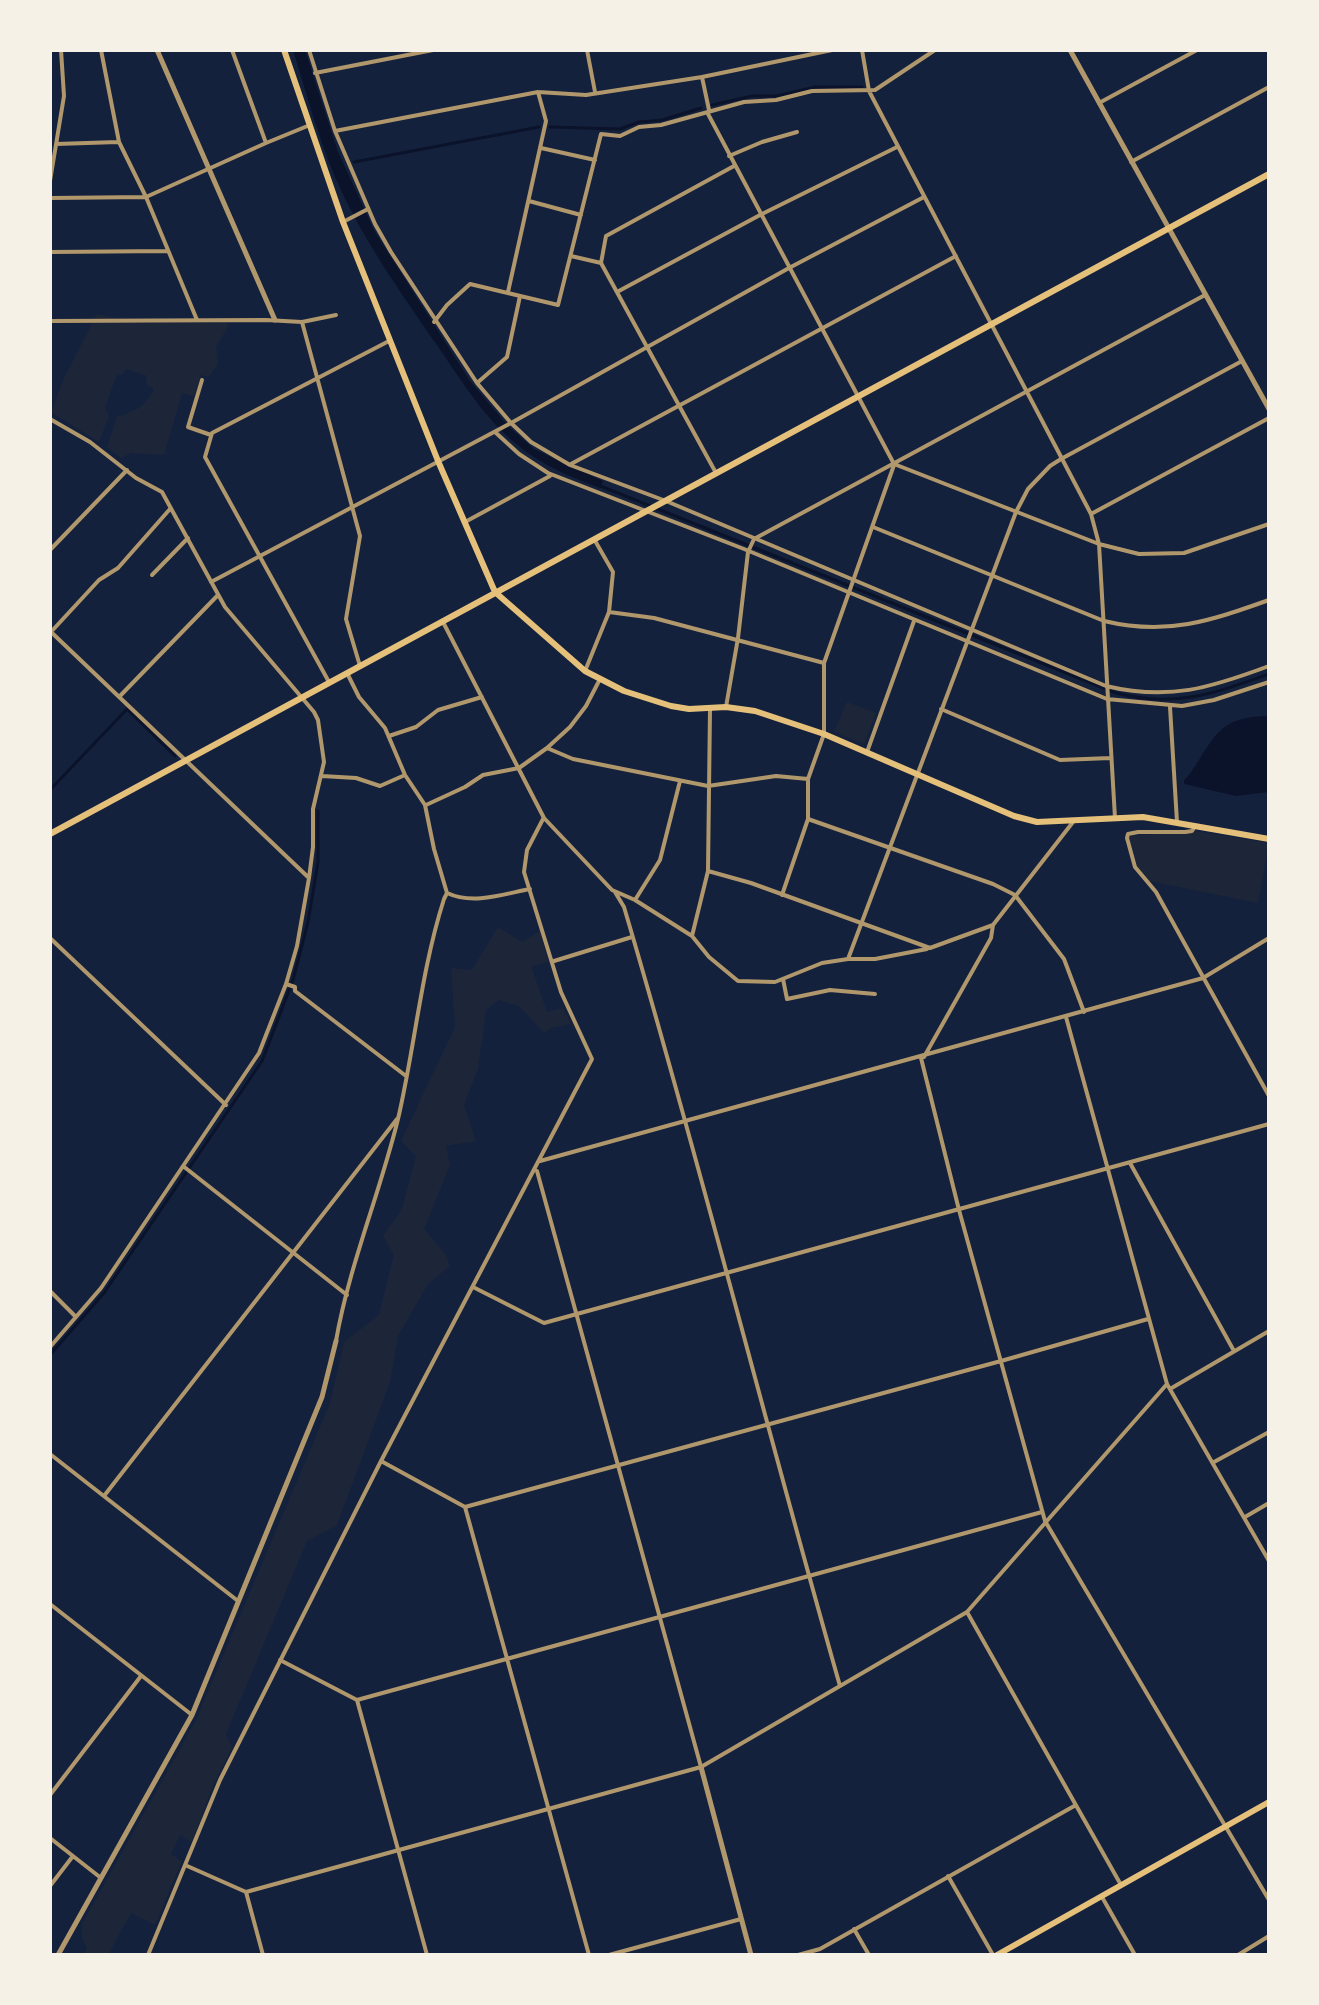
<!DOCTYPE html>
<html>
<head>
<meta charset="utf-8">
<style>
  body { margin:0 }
  #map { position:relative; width:1319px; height:2005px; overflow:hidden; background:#14213d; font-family:Manrope,sans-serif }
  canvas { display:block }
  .frame { position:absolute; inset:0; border:52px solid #f6f1e7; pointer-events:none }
</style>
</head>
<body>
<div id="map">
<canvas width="1319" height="2005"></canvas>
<div class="frame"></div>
</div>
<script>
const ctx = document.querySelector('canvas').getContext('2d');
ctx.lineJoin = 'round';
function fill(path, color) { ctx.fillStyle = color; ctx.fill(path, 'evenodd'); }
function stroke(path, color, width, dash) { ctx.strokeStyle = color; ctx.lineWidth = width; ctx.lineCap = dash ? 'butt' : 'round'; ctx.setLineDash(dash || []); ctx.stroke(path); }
const green = new Path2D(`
  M 97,314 L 140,323 L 224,321 L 229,325 L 216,347 L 218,363 L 209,377 L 201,375 L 194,396 L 182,393 L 164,455 L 131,453 L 121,458 L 107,447 L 117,417 C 138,409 143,409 154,389 L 146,384 L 147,376 L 126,369 L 122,375 L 117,374 L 105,408 L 109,416 L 99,442 L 51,412 L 64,378 Z
  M 847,702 L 876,713 L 864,744 L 834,732 Z
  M 1196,831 L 1269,843 L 1258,903 L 1149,881 L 1137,866 L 1129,838 L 1131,836 Z
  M 498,927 L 522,942 L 540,931 L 548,962 L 531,966 L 547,1012 L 563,1008 L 571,1024 L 551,1028 L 544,1033 L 519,1006 L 499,1000 L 486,1010 L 478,1069 L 464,1105 L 476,1141 L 446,1146 L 450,1165 L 424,1229 L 446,1255 L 450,1266 L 428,1284 L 398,1336 L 390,1382 L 337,1525 L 307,1541 L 226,1734 L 232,1747 L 210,1793 L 192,1842 L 180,1835 L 171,1854 L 182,1861 L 155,1925 L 131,1913 L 108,1955 L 83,1955 L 87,1948 L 82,1938 L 82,1924 L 195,1722 L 330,1403 L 344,1342 L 379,1315 L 394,1255 L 383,1236 L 402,1209 L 416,1156 L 401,1141 L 455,1027 L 451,968 L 472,970 Z`);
const water = new Path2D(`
  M 293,50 L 305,50 L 338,152 L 375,232 L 470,381 L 508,426 L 534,449 L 603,481 L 600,488 C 570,477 539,464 515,443 C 484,417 462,382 439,348 C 401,293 362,239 335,177 C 318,136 306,92 293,50 Z
  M 1269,716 L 1269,792 L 1236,796 L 1184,784 L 1184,780 C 1190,775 1194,767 1199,760 C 1219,727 1228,717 1269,716 Z`);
const stream = new Path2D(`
  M 712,105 L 752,96 L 776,96 L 815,87 L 862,87
  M 550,127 L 620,129 L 639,122 L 662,120 L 701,108
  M 354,162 L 539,127
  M 598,485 L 1116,693 C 1175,708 1213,694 1269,674
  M 50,790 L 127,709 L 175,756
  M 50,1355 L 104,1293 L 262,1061 L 293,980 L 308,922 L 318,862 L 318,811`);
const minor = new Path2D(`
  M 101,50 L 119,142 L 146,197 L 197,320
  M 309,50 L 335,131 L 375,224 L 391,252 L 477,383 L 511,423 L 531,442 L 570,465 L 666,501 L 1106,686 C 1169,701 1210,688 1269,666
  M 587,50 L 595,92
  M 862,50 L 869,91 L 1091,514 L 1099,544 L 1115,818
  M 315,73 L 433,50
  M 702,77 L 709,110
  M 1099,103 L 1197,50
  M 707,112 L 894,464 L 1099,544 L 1139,554 L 1184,553 L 1269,524
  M 335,131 L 538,92 L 586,95 L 702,77 L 832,50
  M 266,143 L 310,125
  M 56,144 L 118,142
  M 541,148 L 595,160
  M 729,156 L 762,142 L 797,132
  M 1131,162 L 1269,87
  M 50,181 L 64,96 L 61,50
  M 50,198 L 146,197 L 266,143 L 232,50
  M 529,201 L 581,215
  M 343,222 L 368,209
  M 50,252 L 168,251
  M 571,256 L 601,263
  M 508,292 L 546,121 L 538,92
  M 617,292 L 760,215 L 897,147
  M 50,321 L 266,320 L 302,322 L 336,315
  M 302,322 L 360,536 L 346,619 L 360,666
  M 434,322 L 447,305 L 470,284 L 558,305 L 601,134 L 620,136 L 639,127 L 661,125 L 744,102 L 776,100 L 812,91 L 875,90 L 935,50
  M 202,380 L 188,427 L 211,435
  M 477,383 L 507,357 L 520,296
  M 50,419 L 90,442 L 136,478 L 162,492 L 225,607 L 314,712 L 318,720 L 324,762 L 313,809 L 313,847 L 309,878 L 297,946 L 286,984 L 259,1053 L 101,1288 L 50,1347
  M 495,432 L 519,454 L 548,473 L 744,549 L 1107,699 L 1182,706 L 1214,700 L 1269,682
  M 571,464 L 956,256
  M 716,473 L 601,263 L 606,236 L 734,166
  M 1091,514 L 1269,418
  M 465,522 L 550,476
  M 873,527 L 1104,621 C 1167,636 1210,621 1269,600
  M 50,550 L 127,470
  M 152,575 L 188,538
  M 211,582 L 511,423 L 789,268 L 924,197
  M 609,612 L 654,618 L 824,663
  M 443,622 L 544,818 L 612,890 L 635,900 L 692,936 L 709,957 L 738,981 L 775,982 L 822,963 L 848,959 L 1016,512 L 1028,489 L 1050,466 L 1061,459 L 1242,361
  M 50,631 L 309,878
  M 50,633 L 99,580 L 118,568 L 170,509
  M 585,671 L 609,612 L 613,572 L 594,539
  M 329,682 L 205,457 L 212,433 L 389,341
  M 119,697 L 218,595
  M 726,707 L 738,638 L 748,552 L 754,539 L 1205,295
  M 1170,707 L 1177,822
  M 941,709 L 1060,760 L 1110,758
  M 389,736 L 416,727 L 438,710 L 482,697
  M 547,748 L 573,759 L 708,786 L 776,776 L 808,779
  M 867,752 L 914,621
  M 322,776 L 356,778 L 380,786 L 405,775
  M 426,805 L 465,787 L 483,775 L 519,768 L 547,748 L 570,727 L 586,706 L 599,681
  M 808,819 L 993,884 L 1015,895 L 1064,959 L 1084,1012
  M 1194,828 L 1192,831 L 1185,832 L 1138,832 L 1128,834 L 1127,838 L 1135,867 L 1156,892 L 1269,1096
  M 708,871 L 751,883 L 930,948 L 993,925
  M 615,892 L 624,907 C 701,1166 766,1427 840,1686
  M 447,893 C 473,905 504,894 530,889
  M 782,895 L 808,819 L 808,779 L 824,734 L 824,663 L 894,465
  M 635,900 L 660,860 L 680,781
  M 692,936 L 708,871 L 710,709
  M 50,938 L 226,1105
  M 849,959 L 875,959 L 927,949
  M 554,961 L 632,937
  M 783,979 L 787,999 L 830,990 L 875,994
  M 286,984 L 295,987 L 295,991 L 406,1076
  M 1066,1017 L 1167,1384 L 1269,1561
  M 924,1057 L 991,938 L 993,925 L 1073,822
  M 921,1058 L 959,1210 L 1045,1521 L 1269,1900
  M 540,1161 L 1203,978 L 1269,938
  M 1130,1163 L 1234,1351
  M 183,1166 L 347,1295
  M 537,1171 L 701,1767
  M 473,1287 L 544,1323 L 1269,1124
  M 50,1291 L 76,1317
  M 336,1341 C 349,1266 380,1193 398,1119 C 415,1046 421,971 444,899 L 447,893 L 434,849 L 425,805 L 405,775 L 385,728 L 359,697 L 347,673
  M 1170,1389 L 1269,1331
  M 50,1454 L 238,1601
  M 381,1461 L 465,1507 L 589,1955
  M 1214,1462 L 1269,1432
  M 104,1496 L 397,1119
  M 465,1507 L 1001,1361 L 1148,1319
  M 1245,1517 L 1269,1503
  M 50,1604 L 192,1715
  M 967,1612 L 1121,1885
  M 280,1660 L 357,1700 L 1042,1512
  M 357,1700 L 427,1955
  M 50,1795 L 141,1676
  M 50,1838 L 101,1878
  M 185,1865 L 246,1892 L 701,1767 L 967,1612 L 1167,1384
  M 948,1876 L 993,1955
  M 50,1886 L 73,1856
  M 246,1892 L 263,1955
  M 1102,1897 L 1135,1955
  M 854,1929 L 869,1955
  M 148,1955 L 220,1780 L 381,1461 L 592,1059 L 561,992 L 524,872 L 527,850 L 543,819
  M 609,1955 L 741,1919
  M 798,1955 L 820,1949 L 1076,1805
  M 1238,1955 L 1269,1936`);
const tertiary = new Path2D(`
  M 157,50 L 275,320
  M 1070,50 L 1269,409
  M 701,1767 L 751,1955
  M 58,1955 L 192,1715 L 322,1397 L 336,1341`);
const secondary = new Path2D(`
  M 284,50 L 343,222 L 438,461 L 495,592 L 585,671 L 624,691 L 671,706 L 689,709 L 726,707 L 755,711 L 824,734 L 1014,816 L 1037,822 L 1143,817 L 1269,839
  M 50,834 L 1269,174`);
const primary = new Path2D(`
  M 997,1955 L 1269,1802`);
fill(green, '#1d2539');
fill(water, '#0b132b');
stroke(stream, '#0b132b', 3);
stroke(minor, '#b1986c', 4);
stroke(tertiary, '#b1986c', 5);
stroke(secondary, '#e5c07b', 6);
stroke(primary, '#e5c07b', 6);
</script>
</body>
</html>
